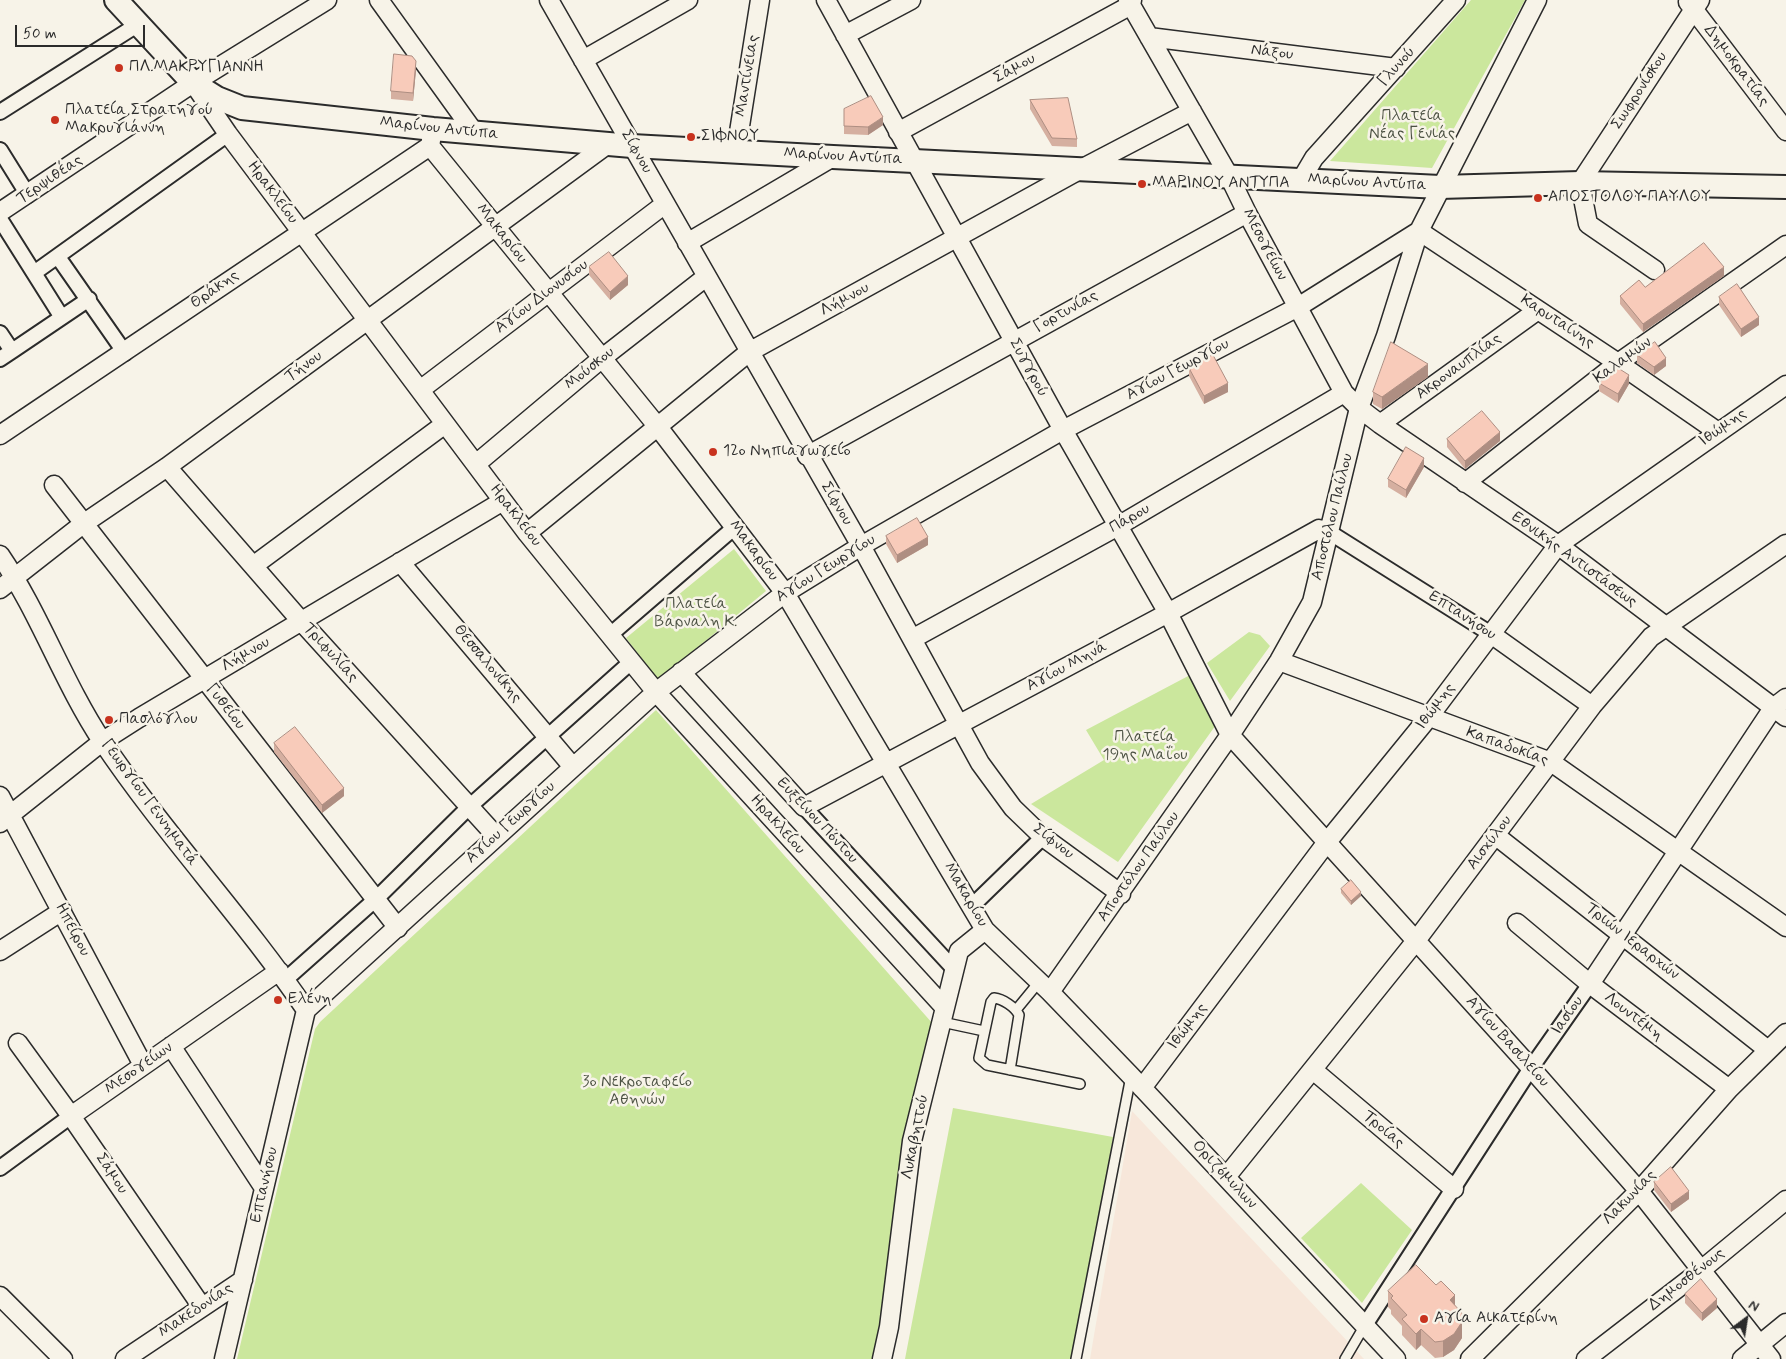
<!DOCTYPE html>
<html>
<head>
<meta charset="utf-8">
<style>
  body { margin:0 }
  #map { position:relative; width:1786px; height:1359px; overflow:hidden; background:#f7f3e8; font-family:Mynerve,sans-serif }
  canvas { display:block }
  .north { position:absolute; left:1721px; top:1294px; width:50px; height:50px; -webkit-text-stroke:4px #f7f3e8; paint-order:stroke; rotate:31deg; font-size:14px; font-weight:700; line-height:20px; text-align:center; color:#2b2b2b }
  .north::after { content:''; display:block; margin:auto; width:18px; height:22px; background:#2b2b2b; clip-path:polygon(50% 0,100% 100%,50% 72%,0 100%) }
  .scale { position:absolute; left:15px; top:25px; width:130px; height:22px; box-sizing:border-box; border:2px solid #2b2b2b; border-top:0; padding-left:6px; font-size:15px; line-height:18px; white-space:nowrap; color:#2b2b2b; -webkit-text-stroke:4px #f7f3e8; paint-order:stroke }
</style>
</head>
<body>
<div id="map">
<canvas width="1786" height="1359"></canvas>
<div class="north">N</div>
<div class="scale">50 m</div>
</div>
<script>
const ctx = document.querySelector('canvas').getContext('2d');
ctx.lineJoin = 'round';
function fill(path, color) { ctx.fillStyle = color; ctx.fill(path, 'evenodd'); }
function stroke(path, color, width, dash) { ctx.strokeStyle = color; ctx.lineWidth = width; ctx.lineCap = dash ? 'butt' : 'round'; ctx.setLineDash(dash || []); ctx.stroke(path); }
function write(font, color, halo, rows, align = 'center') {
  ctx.font = font + ' Mynerve,sans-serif'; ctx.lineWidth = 5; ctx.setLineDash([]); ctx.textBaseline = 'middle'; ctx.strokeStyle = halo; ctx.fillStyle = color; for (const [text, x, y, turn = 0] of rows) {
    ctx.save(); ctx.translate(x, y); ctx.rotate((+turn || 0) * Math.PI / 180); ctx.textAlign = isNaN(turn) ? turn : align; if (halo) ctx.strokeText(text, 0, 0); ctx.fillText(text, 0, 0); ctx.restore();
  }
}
const built = new Path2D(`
  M 1132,1111 L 1364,1359 L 1090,1359 Z`);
const green = new Path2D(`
  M 1471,0 L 1525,0 L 1432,168 L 1330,161 Z
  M 734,549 L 766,591 L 658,680 L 626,638 Z
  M 1249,632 L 1260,635 L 1270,646 L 1230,701 L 1207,663 Z
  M 1192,674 L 1218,722 L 1118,862 L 1031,804 L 1104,760 L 1086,730 Z
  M 656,710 L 933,1024 L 880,1335 L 873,1359 L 237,1359 L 315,1029 L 320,1022 Z
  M 953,1108 L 1113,1137 L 1077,1359 L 905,1359 Z
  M 1361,1183 L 1412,1230 L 1362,1303 L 1301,1238 Z`);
const service = new Path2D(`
  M 1016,1010 L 1039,982
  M 942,1022 L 984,1031
  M 1010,1070 L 1019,1015 C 1015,1007 1003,999 994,998 L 991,1002 L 979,1058 L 987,1065 L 1080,1084
  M 1076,1359 L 1131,1076
  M 1345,1359 L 1365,1325`);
const pedestrian = new Path2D(`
  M 0,112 L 137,25
  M 0,150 L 28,195
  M 0,219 L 61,316
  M 58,257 L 125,353
  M 34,273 L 228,134
  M 0,333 L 12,351 L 0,359
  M 12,351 L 89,299
  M 1329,532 L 1491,634
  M 610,635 L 735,527
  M 804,807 L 954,969
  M 971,907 L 1043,837
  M 285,980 L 376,899 L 469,807 L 631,662
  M 0,1168 L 71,1116
  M 1365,1325 L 1531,1068 L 1590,984`);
const minor = new Path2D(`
  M 379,0 L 474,132
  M 549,0 L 861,546 L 980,763 L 1013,808 L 1043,837 L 1121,894
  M 826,0 L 1063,430 L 1168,613 L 1230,735 L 1531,1068 L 1639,1191 L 1771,1359
  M 1128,0 L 1229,176 L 1247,213 L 1344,393 L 1359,408 L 1380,424 L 1558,545 L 1786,717
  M 1688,2 L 1786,131
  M 845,35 L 911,0
  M 1149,37 L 1396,68
  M 583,60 L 688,0
  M 196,87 L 228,134 L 527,533 L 656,692 L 945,1008
  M 433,129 L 430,146 L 658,427 L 785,593 L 985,930 L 1050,992 L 1131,1076 L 1396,1359
  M 898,132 L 1131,5 L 1132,0
  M 736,151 L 760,0
  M 1301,180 L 1314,158 L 1456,0
  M 0,212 L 193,83 L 327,0
  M 687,243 L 833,157
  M 1655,270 L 1588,224 L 1580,183 L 1700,0
  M 420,390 L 665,204
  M 1380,424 L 1538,310
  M 0,435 L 430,146
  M 807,456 L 1247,213
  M 476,464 L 601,359 L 706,277
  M 167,467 L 301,621 L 496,836
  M 1465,483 L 1618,363 L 1786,245
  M 54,485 L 398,928
  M 527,533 L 749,352 L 1081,169 L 1192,111
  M 0,555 C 40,614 63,682 102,741 C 165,835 243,917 306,1010
  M 400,562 L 573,767
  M 253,566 L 445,424
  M 0,589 L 83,524 L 167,467 L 608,144
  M 1491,634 L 1592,706
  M 912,639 L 1118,526 L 1344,393
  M 1279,661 L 1551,762 L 1786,927
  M 681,672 L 804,807 L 1168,613 L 1319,529 L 1329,532
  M 0,796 L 143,1065
  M 0,823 L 103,741 L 139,718 L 503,501
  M 1495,835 L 1768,1050
  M 1517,923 L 1590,984 L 1729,1089
  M 0,951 L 62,911
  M 1590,984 L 1773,708 L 1786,698
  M 1050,992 L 1230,735 L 1279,661 L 1312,602 L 1359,408 L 1386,336 L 1419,231 L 1537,0
  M 306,1010 L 656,692 L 785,593 L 861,546 L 1063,430 L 1298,307 L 1419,231 L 1618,363 L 1718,432
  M 18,1043 L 71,1116 L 202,1307
  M 171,1046 L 264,1188
  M 1313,1070 L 1454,1189
  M 1142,1088 L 1327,842 L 1428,718 L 1558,545 L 1786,385
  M 71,1116 L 279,971
  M 1226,1177 L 1415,942 L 1592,706 L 1651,637 L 1786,544
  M 0,1296 L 63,1359
  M 125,1359 L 243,1280
  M 224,1359 L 306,1010
  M 882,1359 L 889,1327 L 912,1141 L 959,951 L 985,930
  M 1470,1359 L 1639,1191 L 1729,1089 L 1786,1033
  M 1586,1359 L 1700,1271 L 1786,1200
  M 1742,1359 L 1786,1323`);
const tertiary = new Path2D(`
  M 116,0 L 193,83 L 217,98 L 242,108 L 433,129 L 632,146 L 833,157 L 1440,187 L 1580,183 L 1786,187`);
const wall = new Path2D(`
  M 416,70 L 413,101 L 391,99 L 391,91 Z
  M 1030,100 L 1077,139 L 1077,147 L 1052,146 L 1030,109 Z
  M 844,109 L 883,125 L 868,135 L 844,134 Z
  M 589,267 L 628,285 L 610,300 L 589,275 Z
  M 1724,276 L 1643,332 L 1620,304 L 1620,296 L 1645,287 Z
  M 1719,297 L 1759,325 L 1741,337 L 1719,305 Z
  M 1637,355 L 1666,366 L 1654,375 L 1637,363 Z
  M 1189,368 L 1228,392 L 1204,404 L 1189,376 Z
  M 1428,377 L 1382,409 L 1373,404 L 1373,392 Z
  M 1599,383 L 1629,384 L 1618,403 L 1599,391 Z
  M 1447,439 L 1500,441 L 1465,469 L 1447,447 Z
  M 1424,467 L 1406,498 L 1388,487 L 1388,479 Z
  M 886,536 L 928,545 L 897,563 L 886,544 Z
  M 274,743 L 344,796 L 322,813 L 274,752 Z
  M 1341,889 L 1361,896 L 1351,905 L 1341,893 Z
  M 1654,1182 L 1689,1199 L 1671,1212 L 1654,1190 Z
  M 1388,1291 L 1455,1305 L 1462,1329 L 1462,1338 L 1454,1350 L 1443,1357 L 1435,1358 L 1421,1345 L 1416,1350 L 1402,1335 L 1402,1326 L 1391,1314 L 1391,1310 L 1388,1307 Z
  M 1685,1294 L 1717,1308 L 1702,1321 L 1685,1303 Z`);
const shadedWall = new Path2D(`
  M 416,61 L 416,70 L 413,101 L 413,93 Z
  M 883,117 L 883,125 L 868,135 L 868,127 Z
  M 1724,267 L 1724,276 L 1643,332 L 1643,324 Z
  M 628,276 L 628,285 L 610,300 L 610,292 Z
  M 1759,317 L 1759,325 L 1741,337 L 1741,329 Z
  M 1666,358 L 1666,366 L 1654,375 L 1654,367 Z
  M 1428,364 L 1428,377 L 1382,409 L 1382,397 Z
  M 1629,375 L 1629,384 L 1618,403 L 1618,394 Z
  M 1228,383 L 1228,392 L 1204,404 L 1204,396 Z
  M 1500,432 L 1500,441 L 1465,469 L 1465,461 Z
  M 1424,458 L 1424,467 L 1406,498 L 1406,490 Z
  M 928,537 L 928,545 L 897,563 L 897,555 Z
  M 344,788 L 344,796 L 322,813 L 322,805 Z
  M 1361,892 L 1361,896 L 1351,905 L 1351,901 Z
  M 1689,1191 L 1689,1199 L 1671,1212 L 1671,1204 Z
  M 1455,1295 L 1455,1311 L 1450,1300 Z
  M 1717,1299 L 1717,1308 L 1702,1321 L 1702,1313 Z
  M 1462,1313 L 1462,1338 L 1454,1350 L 1443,1357 L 1443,1341 Z
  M 1421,1329 L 1421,1345 L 1416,1350 L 1416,1334 Z`);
const building = new Path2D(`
  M 394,54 L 412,56 L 416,61 L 413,93 L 391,91 Z
  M 871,96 L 883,117 L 868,127 L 844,126 L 844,109 Z
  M 1068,98 L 1077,139 L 1052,138 L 1030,100 Z
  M 1704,243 L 1724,267 L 1643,324 L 1620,296 L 1639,280 L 1645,287 Z
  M 609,252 L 628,276 L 610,292 L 589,267 Z
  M 1737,284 L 1759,317 L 1741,329 L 1719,297 Z
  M 1391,342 L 1428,364 L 1382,397 L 1373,392 Z
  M 1655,342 L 1666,358 L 1654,367 L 1637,355 Z
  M 1213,355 L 1228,383 L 1204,396 L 1189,368 Z
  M 1618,368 L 1629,375 L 1618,394 L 1599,383 Z
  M 1482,411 L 1500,432 L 1465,461 L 1447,439 Z
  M 1406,447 L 1424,458 L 1406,490 L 1388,479 Z
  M 917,518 L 928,537 L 897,555 L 886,536 Z
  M 295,727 L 344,788 L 322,805 L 274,743 Z
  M 1351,880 L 1361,892 L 1351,901 L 1341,889 Z
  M 1671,1167 L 1689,1191 L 1671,1204 L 1654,1182 Z
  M 1416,1265 L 1436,1285 L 1441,1281 L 1455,1295 L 1450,1300 L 1462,1313 L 1462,1322 L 1454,1334 L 1443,1341 L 1435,1342 L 1421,1329 L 1416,1334 L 1402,1319 L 1407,1315 L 1391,1298 L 1393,1296 L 1388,1291 Z
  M 1701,1279 L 1717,1299 L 1702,1313 L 1685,1294 Z`);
const markers = [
  [119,68,5,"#c8321e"],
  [55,120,5,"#c8321e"],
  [691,137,5,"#c8321e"],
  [1142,184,5,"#c8321e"],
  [1538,198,5,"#c8321e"],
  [713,452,5,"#c8321e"],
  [109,720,5,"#c8321e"],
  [278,1000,5,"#c8321e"],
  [1424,1319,5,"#c8321e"]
];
const streetNames = [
  ["Νάξου",1272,53,7],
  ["Δημοκρατίας",1736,66,53],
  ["Γλυνού",1397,67,-48],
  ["Σάμου",1015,69,-29],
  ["Μαντίνειας",748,76,-81],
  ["Σωφρονίσκου",1640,91,-57],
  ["Μαρίνου Αντύπα",439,129,6],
  ["Σίφνου",636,152,60],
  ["Μαρίνου Αντύπα",843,157,3],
  ["Τερψιθέας",50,180,-34],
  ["Μαρίνου Αντύπα",1367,183,3],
  ["Ηρακλείου",272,193,53],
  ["Μακαρίου",501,234,51],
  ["Μεσογείων",1264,245,62],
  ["Θράκης",215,290,-35],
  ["Αγίου Διονυσίου",542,297,-37],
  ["Λήμνου",845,300,-29],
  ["Γορτυνίας",1066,312,-29],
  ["Καρυταίνης",1557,322,33],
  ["Καλαμών",1623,361,-36],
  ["Τήνου",304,367,-36],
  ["Ακροναυπλίας",1459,367,-36],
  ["Συγγρού",1028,368,61],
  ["Μούσκου",590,369,-39],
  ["Αγίου Γεωργίου",1178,370,-28],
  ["Ιθώμης",1723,428,-35],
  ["Σίφνου",836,504,59],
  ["Ηρακλείου",515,516,52],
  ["Αποστόλου Παύλου",1333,517,-76],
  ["Πάρου",1130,519,-30],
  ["Μακαρίου",753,551,53],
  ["Εθνικής Αντιστάσεως",1574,560,36],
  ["Αγίου Γεωργίου",826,569,-32],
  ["Επτανήσου",1462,616,33],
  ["Τριφυλίας",330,653,48],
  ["Λήμνου",246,655,-31],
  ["Θεσσαλονίκης",487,664,50],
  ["Αγίου Μηνά",1067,667,-28],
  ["Γυθείου",225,707,52],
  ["Ιθώμης",1436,707,-53],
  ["Καπαδοκίας",1507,747,20],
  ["Γεωργίου Γεννηματά",149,803,54],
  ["Ευξείνου Πόντου",817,821,47],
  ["Αγίου Γεωργίου",511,823,-42],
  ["Ηρακλείου",777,825,48],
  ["Σίφνου",1053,842,38],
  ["Αισχύλου",1490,843,-53],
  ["Αποστόλου Παύλου",1139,867,-55],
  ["Μακαρίου",965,895,59],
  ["Ηπείρου",72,930,62],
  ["Τριών Ιεραρχών",1632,942,38],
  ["Ιασίου",1568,1016,-55],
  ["Λουντέμη",1633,1017,37],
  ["Ιθώμης",1188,1027,-53],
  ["Αγίου Βασιλείου",1507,1042,48],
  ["Μεσογείων",139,1069,-35],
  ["Τροίας",1383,1130,40],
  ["Λυκαβηττού",916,1137,-79],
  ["Σάμου",111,1174,56],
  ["Οριζόμυλων",1224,1175,47],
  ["Επτανήσου",265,1185,-77],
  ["Λακωνίας",1630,1198,-46],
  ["Δημοσθένους",1687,1280,-38],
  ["Μακεδονίας",196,1311,-34]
];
const poiNames = [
  ["ΠΛ.ΜΑΚΡΥΓΙΑΝΝΗ",129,68],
  ["Πλατεία Στρατηγού",65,111],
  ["Μακρυγιάννη",65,129],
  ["ΣΙΦΝΟΥ",701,137],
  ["ΜΑΡΙΝΟΥ ΑΝΤΥΠΑ",1152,184],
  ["ΑΠΟΣΤΟΛΟΥ ΠΑΥΛΟΥ",1548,198],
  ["12ο Νηπιαγωγείο",723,452],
  ["Πασλόγλου",119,720],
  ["Ελένη",288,1000],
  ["Αγία Αικατερίνη",1434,1319]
];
const parkNames = [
  ["Πλατεία",1412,117],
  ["Νέας Γενιάς",1412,135],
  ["Πλατεία",696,605],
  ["Βάρναλη Κ.",696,623],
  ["Πλατεία",1145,738],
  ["19ης Μαΐου",1145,756],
  ["3ο Νεκροταφείο",637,1083],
  ["Αθηνών",637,1101]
];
fill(built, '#f7e7da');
fill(green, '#cbe79d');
stroke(service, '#2b2b2b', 12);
stroke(pedestrian, '#2b2b2b', 18);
stroke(minor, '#2b2b2b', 21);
stroke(tertiary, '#2b2b2b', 26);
stroke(service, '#f7f3e8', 9);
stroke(pedestrian, '#f7f3e8', 14);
stroke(minor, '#f7f3e8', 18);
stroke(tertiary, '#f7f3e8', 22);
fill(wall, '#d5afa0');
fill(shadedWall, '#ae8e82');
fill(building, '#f8cbba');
stroke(building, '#ae8e82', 1);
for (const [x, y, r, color] of markers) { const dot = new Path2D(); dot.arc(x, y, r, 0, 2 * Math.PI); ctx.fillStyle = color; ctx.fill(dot); stroke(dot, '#f7f3e8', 2); }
write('16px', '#2b2b2b', '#f7f3e8', streetNames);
write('16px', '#2b2b2b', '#f7f3e8', poiNames, 'left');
write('16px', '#4b5142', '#f7f3e8', parkNames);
</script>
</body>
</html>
